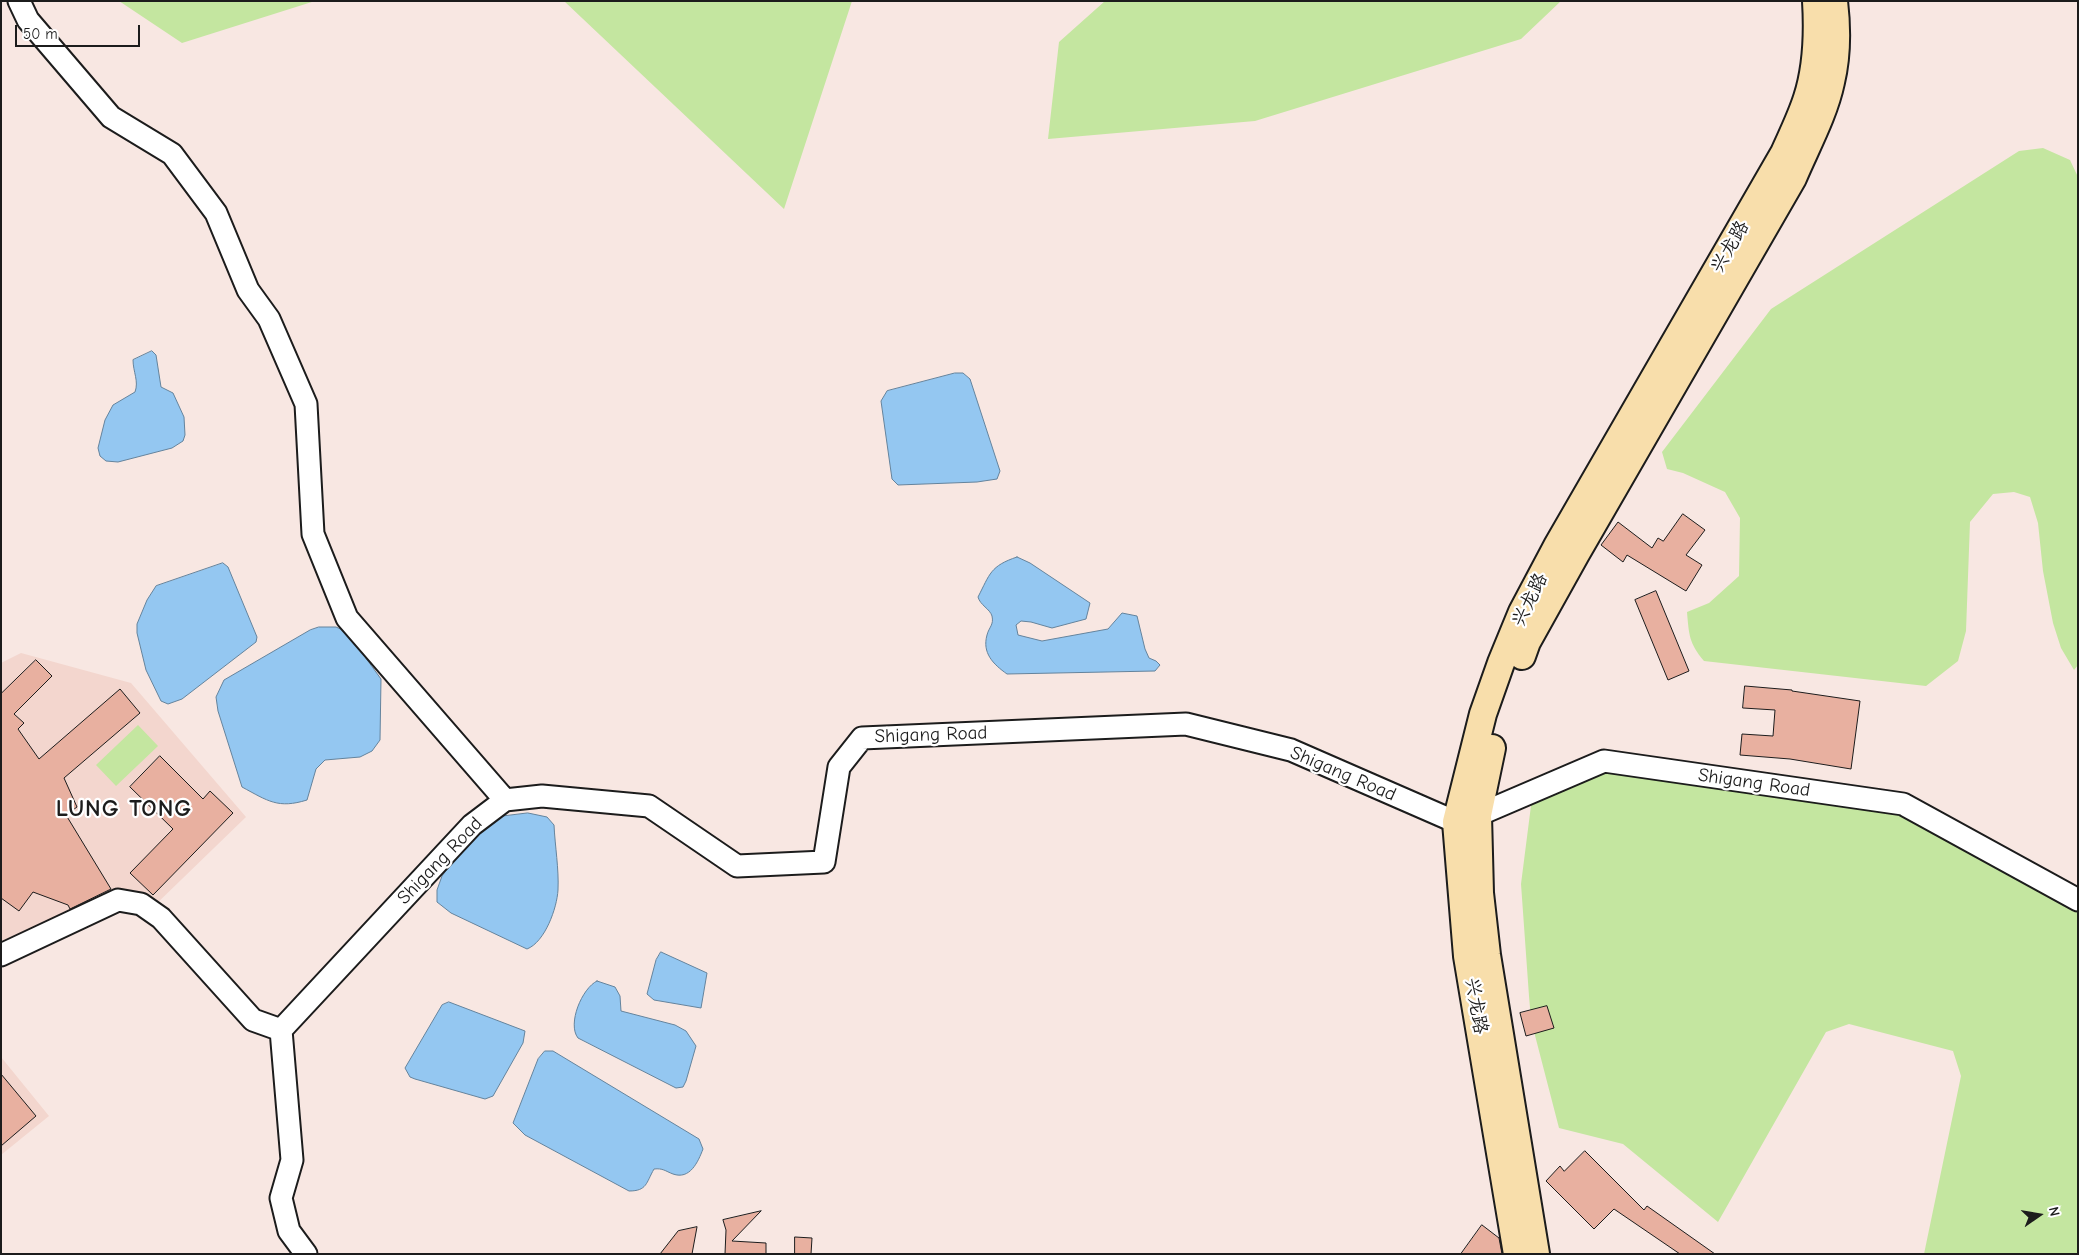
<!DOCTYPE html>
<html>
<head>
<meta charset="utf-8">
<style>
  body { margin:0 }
  #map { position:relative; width:2079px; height:1255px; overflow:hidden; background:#f8e7e2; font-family:"Comic Neue",sans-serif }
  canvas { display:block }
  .frame { position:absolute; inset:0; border:2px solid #1c1c1c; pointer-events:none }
  .north { position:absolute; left:2014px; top:1190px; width:50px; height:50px; -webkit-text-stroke:4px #fff; paint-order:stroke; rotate:77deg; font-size:14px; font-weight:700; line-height:20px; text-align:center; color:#1c1c1c }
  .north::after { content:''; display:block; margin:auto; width:18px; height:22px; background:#1c1c1c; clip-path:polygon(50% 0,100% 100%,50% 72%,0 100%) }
  .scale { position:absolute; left:15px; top:25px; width:125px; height:22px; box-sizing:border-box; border:2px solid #1c1c1c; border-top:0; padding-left:6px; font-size:15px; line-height:18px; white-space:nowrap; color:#1c1c1c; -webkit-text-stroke:4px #fff; paint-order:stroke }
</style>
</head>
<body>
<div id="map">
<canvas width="2079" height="1255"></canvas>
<div class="frame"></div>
<div class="north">N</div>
<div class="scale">50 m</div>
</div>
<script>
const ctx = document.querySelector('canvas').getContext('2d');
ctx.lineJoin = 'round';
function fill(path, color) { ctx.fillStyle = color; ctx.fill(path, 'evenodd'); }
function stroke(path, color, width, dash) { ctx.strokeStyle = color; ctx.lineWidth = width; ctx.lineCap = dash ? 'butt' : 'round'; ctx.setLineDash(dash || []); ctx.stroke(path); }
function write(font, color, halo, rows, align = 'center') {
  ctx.font = font + ' "Comic Neue","LXGW WenKai TC",sans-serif'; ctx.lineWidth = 4.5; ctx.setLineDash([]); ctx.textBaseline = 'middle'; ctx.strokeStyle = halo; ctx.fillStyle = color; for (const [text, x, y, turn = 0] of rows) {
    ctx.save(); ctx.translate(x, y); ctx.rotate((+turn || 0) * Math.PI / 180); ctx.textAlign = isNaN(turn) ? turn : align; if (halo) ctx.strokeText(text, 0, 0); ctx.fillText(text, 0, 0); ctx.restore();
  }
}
const built = new Path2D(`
  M 21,653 L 131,683 L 246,817 L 150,910 L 118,900 L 1,955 L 1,663 Z
  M 1,1057 L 49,1116 L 1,1155 Z`);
const green = new Path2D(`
  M 119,1 L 315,1 L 182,43 Z
  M 564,1 L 852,1 L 784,209 Z
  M 1105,1 L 1561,1 L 1521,39 L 1255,121 L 1048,139 L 1059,42 Z
  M 2043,148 L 2070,160 L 2078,177 L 2078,665 L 2074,670 L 2061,648 L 2053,623 L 2043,571 L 2038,523 L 2030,497 L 2014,492 L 1993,494 L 1970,522 L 1966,631 L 1958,661 L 1926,686 L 1704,661 C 1689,643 1689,635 1687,612 L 1709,603 L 1739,576 L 1740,518 L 1725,492 L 1683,473 L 1667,469 L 1662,452 L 1771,309 L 2019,151 Z
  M 138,725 L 158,746 L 116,786 L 96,765 Z
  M 1604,761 L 1903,804 L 2078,900 L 2078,1254 L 1924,1254 L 1961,1076 L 1953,1051 L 1849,1024 L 1826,1032 L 1718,1222 L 1623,1144 L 1559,1128 L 1531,1020 L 1529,996 L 1521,884 L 1533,790 Z`);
const water = new Path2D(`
  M 152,351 L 156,355 L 161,387 L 173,393 L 184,417 L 185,435 L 183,441 L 172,448 L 118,462 L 106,461 L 100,456 L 98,448 L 105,420 L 113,405 L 135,392 C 139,381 133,372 133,360 Z
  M 955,373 L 963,373 L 970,379 L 1000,471 L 997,479 L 977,482 L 898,485 L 892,479 L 881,401 L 887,391 Z
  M 1017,557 L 1030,563 L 1090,603 L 1086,619 L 1052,628 L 1031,622 L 1021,621 L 1016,625 L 1018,635 L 1042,641 L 1108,629 L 1122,613 L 1137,616 L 1145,649 L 1149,658 L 1156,661 L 1160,665 L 1155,671 L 1007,674 C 993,664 982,653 987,635 C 989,627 994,625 992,616 C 990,609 980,605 978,597 C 990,574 990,566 1017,557 Z
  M 223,563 L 228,567 L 257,637 L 256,642 L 182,699 L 168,704 L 161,701 L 146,670 L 137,633 L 137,624 L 147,600 L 156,586 Z
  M 319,627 L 336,627 L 347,632 L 381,679 L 380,740 L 372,751 L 360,757 L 325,760 L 316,769 L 307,800 C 278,809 268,801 242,787 L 218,711 L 216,697 L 224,680 L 310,630 Z
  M 528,813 L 547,817 L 554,825 C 555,846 559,869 558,890 C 557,908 545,942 527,949 L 451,913 L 437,902 L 437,890 L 442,876 L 472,836 L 496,817 Z
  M 661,952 L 707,973 L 701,1008 L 654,1000 L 647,994 L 656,960 Z
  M 597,981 L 615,987 L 620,996 L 621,1011 L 675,1025 L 686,1031 L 696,1046 L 686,1081 L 683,1087 L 676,1088 L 578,1038 C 567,1024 582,988 597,981 Z
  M 449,1002 L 525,1031 L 523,1043 L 493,1096 L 485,1099 L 415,1079 L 410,1077 L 405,1068 L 442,1005 Z
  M 545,1051 L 553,1051 L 699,1139 L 703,1149 C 698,1162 690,1180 673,1174 C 665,1171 663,1168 654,1169 C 646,1183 647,1191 629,1191 L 525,1135 L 513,1123 L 538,1059 Z`);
const building = new Path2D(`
  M 1683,514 L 1705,530 L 1686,555 L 1702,565 L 1686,591 L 1627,555 L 1623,562 L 1601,545 L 1618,522 L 1652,548 L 1658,538 L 1663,541 Z
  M 1656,591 L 1689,671 L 1668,680 L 1635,600 Z
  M 36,660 L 52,676 L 14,714 L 24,723 L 18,729 L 39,759 L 120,689 L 140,713 L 64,778 L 77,807 L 66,815 L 111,889 L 70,909 L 68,905 L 33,892 L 19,911 L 1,898 L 1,694 Z
  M 1745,686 L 1792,690 L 1792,691 L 1860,701 L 1851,769 L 1790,759 L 1740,755 L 1742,734 L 1773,736 L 1775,710 L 1743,708 Z
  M 160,756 L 203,799 L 210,791 L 233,813 L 153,895 L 130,873 L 173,829 L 130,787 Z
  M 1547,1006 L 1554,1028 L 1526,1036 L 1520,1013 Z
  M 1,1074 L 36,1116 L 1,1146 Z
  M 1585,1151 L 1644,1210 L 1647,1206 L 1715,1254 L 1680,1254 L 1614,1209 L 1594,1229 L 1546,1181 L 1560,1166 L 1564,1171 Z
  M 761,1211 L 732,1241 L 766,1243 L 766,1254 L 725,1254 L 726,1230 L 723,1220 Z
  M 1482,1225 L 1499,1238 L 1502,1254 L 1461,1254 Z
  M 697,1227 L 692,1254 L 660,1254 L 678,1231 Z
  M 795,1237 L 812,1238 L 811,1254 L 795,1254 Z`);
const minor = new Path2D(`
  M 19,1 L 28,20 L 111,117 L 172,154 L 216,213 L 248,290 L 269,319 L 306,404 L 313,534 L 347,618 L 505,800
  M 1,955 L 118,900 L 141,904 L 161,918 L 253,1020 L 281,1030 L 472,825 L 505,800 L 542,796 L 649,806 L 737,866 L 824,862 L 839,767 L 862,738 L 1186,724 L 1291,750 L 1456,822 L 1478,815 L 1604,761 L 1903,804 L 2078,900
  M 281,1030 L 292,1160 L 281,1198 L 289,1231 L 306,1254`);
const major = new Path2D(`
  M 1522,656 L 1527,642 L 1576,554 L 1793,178 C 1806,147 1824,115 1831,82 C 1837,57 1837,26 1834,1
  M 1492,748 L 1478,815 L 1480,893 L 1487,955 L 1536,1254
  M 1517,1254 L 1467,956 L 1456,822 L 1483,714 L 1501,663 L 1522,612 L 1557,546 L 1784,153 C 1792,135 1801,117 1807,98 C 1817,67 1818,34 1816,1`);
const streetNames = [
  ["兴龙路",1730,247,-60],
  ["兴龙路",1530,600,-64],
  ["Shigang Road",931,735,-2],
  ["Shigang Road",1343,774,23],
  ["Shigang Road",1754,783,8],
  ["Shigang Road",440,861,-46],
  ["兴龙路",1476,1006,80]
];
const districtNames = [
  ["LUNG TONG",124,809]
];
fill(built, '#f3d6ce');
fill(green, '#c4e6a0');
fill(water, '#94c7f1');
stroke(water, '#64839c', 1);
fill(building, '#e8b0a0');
stroke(building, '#1c1c1c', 1);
stroke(minor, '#1c1c1c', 25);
stroke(major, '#1c1c1c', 30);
stroke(minor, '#fff', 21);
stroke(major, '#f8deab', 26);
write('19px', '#1c1c1c', '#fff', streetNames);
ctx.letterSpacing = '1px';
write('bold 24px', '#1c1c1c', '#fff', districtNames);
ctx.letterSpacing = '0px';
</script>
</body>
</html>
